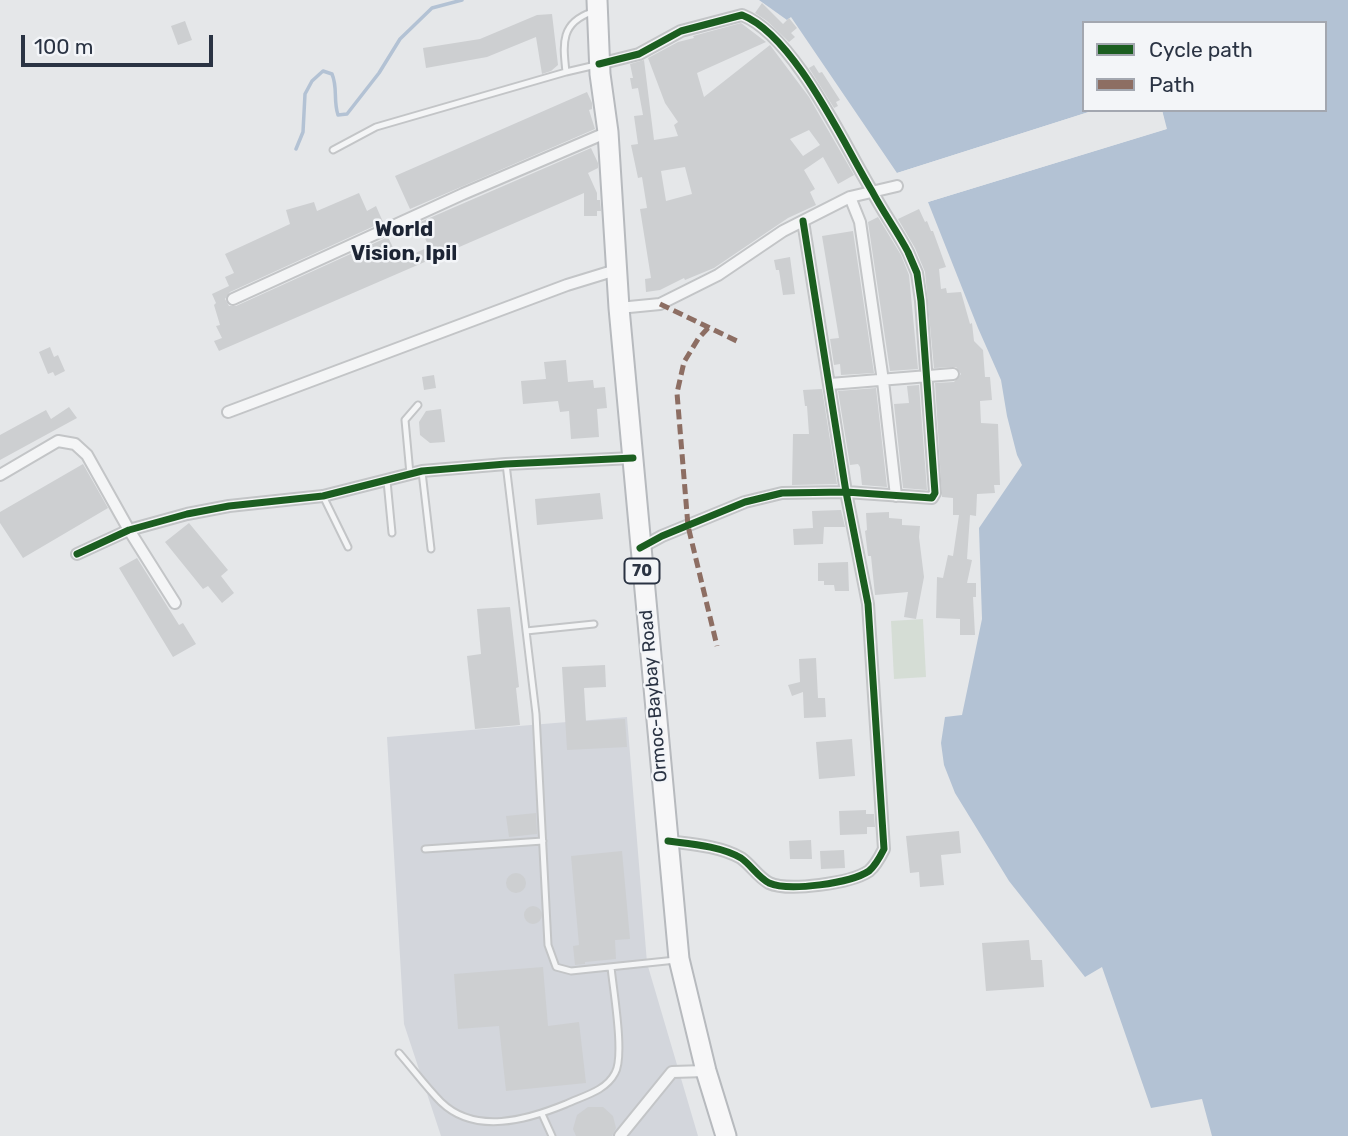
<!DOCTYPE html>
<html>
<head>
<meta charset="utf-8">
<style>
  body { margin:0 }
  #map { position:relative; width:1348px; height:1136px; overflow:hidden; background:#e5e7e9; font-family:Rubik,sans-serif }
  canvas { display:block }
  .legend { position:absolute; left:1082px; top:21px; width:245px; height:91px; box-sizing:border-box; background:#f3f5f8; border:2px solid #a3a7b0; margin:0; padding:9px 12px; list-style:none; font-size:21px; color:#2a3343 }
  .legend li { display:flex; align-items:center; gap:14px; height:35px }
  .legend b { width:35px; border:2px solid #a3a7b0 }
  .scale { position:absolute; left:21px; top:35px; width:192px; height:32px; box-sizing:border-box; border:4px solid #2a3343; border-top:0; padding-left:9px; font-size:21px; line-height:24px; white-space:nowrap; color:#2a3343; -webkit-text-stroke:5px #f3f5f8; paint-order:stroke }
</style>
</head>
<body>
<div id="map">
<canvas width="1348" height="1136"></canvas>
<ul class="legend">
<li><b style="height:9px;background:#1b5e20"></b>Cycle path</li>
<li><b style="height:9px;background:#8d6e63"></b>Path</li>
</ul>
<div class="scale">100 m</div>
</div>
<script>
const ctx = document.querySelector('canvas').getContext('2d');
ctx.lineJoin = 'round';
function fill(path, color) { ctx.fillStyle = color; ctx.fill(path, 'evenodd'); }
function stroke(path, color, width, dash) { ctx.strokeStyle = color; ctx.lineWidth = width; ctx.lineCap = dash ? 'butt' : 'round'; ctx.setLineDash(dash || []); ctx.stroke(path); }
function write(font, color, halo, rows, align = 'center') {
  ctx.font = font + ' Rubik,sans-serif'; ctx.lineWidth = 5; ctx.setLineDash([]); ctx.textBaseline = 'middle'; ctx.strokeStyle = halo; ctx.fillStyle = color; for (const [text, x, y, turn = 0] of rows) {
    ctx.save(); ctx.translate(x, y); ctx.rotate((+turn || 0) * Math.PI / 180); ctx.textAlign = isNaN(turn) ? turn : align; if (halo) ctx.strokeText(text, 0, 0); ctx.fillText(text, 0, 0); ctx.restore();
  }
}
const built = new Path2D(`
  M 627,717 L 647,963 L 698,1136 L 441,1136 L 404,1024 L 387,737 Z`);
const green = new Path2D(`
  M 923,619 L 926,677 L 894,679 L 891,621 Z`);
const water = new Path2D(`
  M 759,0 L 1348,0 L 1348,1136 L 1212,1136 L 1202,1099 L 1151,1108 L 1102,967 L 1085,977 L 1009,881 L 955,793 L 944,765 L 941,743 L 945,717 L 962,715 L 982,619 L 979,528 L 1022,465 L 1017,455 L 1007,416 L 1001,380 L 978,328 L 928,202 L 1166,129 L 1162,110 L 1325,110 L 1325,23 L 1084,23 L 1084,110 L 1095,110 L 897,173 L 791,17 L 787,20 Z`);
const pier = new Path2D(`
  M 1095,110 L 1098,110 L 1096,114 L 900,175 L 897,173 Z
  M 1158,110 L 1162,110 L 1167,129 L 928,202 L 926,200 L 1163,127 Z`);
const stream = new Path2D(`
  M 296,149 L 303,132 L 305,94 L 312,81 L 323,71 L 332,74 C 338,88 333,100 338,115 L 347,114 L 379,73 L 400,39 L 432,8 L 462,0`);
const building = new Path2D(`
  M 762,3 L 783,24 L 789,18 L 797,28 L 791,33 L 795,37 L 789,42 L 767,21 L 755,13 Z
  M 552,14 L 558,65 L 551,71 L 542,74 L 536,37 L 487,57 L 426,68 L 423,48 L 480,39 L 537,15 Z
  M 185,21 L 192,40 L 178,45 L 171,26 Z
  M 741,23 L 766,42 L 697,73 L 704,97 L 770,45 L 809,97 L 854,175 L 838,184 L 823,157 L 804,170 L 815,189 L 810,192 L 816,205 L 788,218 L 714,268 L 685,280 L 684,278 L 660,290 L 646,292 L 645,279 L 651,278 L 640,209 L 647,208 L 642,177 L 638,178 L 631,145 L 638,144 L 634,116 L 643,115 L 638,88 L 632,89 L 630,78 L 633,78 L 630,64 L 644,60 L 654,140 L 678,136 L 674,125 L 678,122 L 665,103 L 648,58 L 678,42 L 694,38 L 693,36 ZM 809,130 L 820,145 L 803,156 L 790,139 ZM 685,167 L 692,194 L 666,201 L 661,171 Z
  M 814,65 L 819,73 L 822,72 L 840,100 L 836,102 L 838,106 L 834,108 L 809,68 Z
  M 587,92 L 592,103 L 592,109 L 589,110 L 595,129 L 410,209 L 395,176 Z
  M 591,148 L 598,163 L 598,168 L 588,173 L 597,193 L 597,200 L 600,200 L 601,211 L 597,211 L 597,216 L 584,216 L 584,193 L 219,351 L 214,341 L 222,338 L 216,326 L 220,325 L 214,305 L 216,303 L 212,294 L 229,286 L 225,277 L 234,273 L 225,254 L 290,224 L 286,210 L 314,202 L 317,211 L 359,193 L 367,211 L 376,206 L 383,222 L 230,292 L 225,299 L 229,306 L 236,306 L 388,237 L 399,260 L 429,247 L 418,223 Z
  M 919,209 L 925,222 L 927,221 L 931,231 L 933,231 L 946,267 L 939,269 L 941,289 L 946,288 L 947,293 L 961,292 L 970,324 L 972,323 L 974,341 L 983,350 L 985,377 L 990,377 L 992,400 L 980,401 L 981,423 L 998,424 L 1000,485 L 994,485 L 995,493 L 977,494 L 976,516 L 970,515 L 967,559 L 972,560 L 967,583 L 976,583 L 976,597 L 973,597 L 975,635 L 960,635 L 960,619 L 936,618 L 937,577 L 943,578 L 948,555 L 953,556 L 959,515 L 953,515 L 953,498 L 942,497 L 935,383 L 954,382 L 961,374 L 956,367 L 934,368 L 925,272 L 915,248 L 898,219 Z
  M 878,217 L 901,255 L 909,275 L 918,369 L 890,371 L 868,222 Z
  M 853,231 L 874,373 L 841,375 L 840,364 L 834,365 L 830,339 L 839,338 L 822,236 Z
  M 790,257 L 795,294 L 783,295 L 779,270 L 776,270 L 774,260 Z
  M 50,347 L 54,357 L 58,355 L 65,371 L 55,376 L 53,372 L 48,374 L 39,352 Z
  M 566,360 L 568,382 L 593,380 L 594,388 L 605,387 L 607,408 L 597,409 L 599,437 L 571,439 L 569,411 L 560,412 L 558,401 L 523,404 L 521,381 L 546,379 L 544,362 Z
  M 434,375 L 436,388 L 424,390 L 422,377 Z
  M 919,385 L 927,490 L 903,488 L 894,404 L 909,403 L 907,386 Z
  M 876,388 L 887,487 L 862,485 L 860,467 L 858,464 L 850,465 L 838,391 Z
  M 822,389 L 837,484 L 792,485 L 793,434 L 809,434 L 807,406 L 805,406 L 803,390 Z
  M 69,407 L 77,418 L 0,460 L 0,435 L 46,410 L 51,419 Z
  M 441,409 L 445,442 L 430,443 L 420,435 L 419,422 L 426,411 Z
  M 83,464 L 108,508 L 23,558 L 0,523 L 0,512 Z
  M 600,493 L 603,519 L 537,525 L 535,499 Z
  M 841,510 L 845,527 L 824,527 L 823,544 L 794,545 L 793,529 L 813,528 L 812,511 Z
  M 889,512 L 889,518 L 902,519 L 902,525 L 920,526 L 919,537 L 924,577 L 916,619 L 904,617 L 908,592 L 875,595 L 871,556 L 868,556 L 865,531 L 867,530 L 866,513 Z
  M 189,523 L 228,570 L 221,576 L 234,593 L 222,603 L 208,586 L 203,589 L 165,542 Z
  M 137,558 L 179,625 L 183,623 L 196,644 L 173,657 L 119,568 Z
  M 848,562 L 849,591 L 835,591 L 834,585 L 824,585 L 824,581 L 818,581 L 818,563 Z
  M 510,607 L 519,687 L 516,688 L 520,725 L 475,729 L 467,656 L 481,654 L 477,609 Z
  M 816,658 L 818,698 L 825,698 L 826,717 L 804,718 L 803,692 L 792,696 L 788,685 L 800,682 L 799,659 Z
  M 605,665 L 606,687 L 584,688 L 586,721 L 625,719 L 627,747 L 567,750 L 562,667 Z
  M 852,739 L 855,776 L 819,779 L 816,742 Z
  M 866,810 L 866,814 L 874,814 L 875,827 L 867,827 L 867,834 L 840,835 L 839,811 Z
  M 536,813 L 537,834 L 509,837 L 506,816 Z
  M 959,831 L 961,853 L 941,855 L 944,885 L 920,887 L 919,872 L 910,873 L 906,836 Z
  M 811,840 L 812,859 L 790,859 L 789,841 Z
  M 844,850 L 845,868 L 821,869 L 820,851 Z
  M 622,851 L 630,939 L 615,940 L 616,959 L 585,962 L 585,964 L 575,965 L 573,946 L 579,945 L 571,856 Z
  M506 883a10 10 0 1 1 20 0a10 10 0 1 1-20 0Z
  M524 915a9 9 0 1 1 18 0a9 9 0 1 1-18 0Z
  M 1029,940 L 1031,960 L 1042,960 L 1044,987 L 986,991 L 982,943 Z
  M 543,967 L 548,1026 L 579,1022 L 586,1083 L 506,1091 L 499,1026 L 458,1029 L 454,974 Z
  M 588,1107 L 603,1107 L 613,1116 L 616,1128 L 612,1136 L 576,1136 L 573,1129 L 577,1115 Z`);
const lane = new Path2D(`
  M 592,12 C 560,23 563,44 566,72 L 596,65
  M 333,150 L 376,127 L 566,72
  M 506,464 L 536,714 L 548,945 L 556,967 L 571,971 L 676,960
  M 422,472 L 431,549
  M 410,474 L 405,420 L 418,405
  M 387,481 L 392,533
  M 323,496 L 348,547
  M 526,631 L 594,624
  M 425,849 L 543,841
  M 399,1053 C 413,1069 426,1087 441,1102 C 475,1135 527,1120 566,1104 C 583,1096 606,1091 615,1073 C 625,1056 613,989 611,967
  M 542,1114 L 552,1136`);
const street = new Path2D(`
  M 599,64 L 639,54 L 681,31 L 742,15 C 795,36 843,143 872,191 C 883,212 897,231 908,252 L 917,273 L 921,301 L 935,493 L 932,498 L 846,492 L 782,493 L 745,502 L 662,536 L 640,548
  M 850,197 L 860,222 L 883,381 L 896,496
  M 233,299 L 463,194 L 608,132
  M 619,308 L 660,304 L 718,275 L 783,231 L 850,197 L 897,186
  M 830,384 L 953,374
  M 228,412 L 567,285 L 616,270
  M 0,475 L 58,441 L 75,444 L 87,455 L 129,530 L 175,603
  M 77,554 L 129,530 L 187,514 L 229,506 L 323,496 L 422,471 L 506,464 L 633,458
  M 668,841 C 691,844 720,846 741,858 C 751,865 758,877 769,883 C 789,892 851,883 869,871 C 876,865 880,857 884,849 L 868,604 L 846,492 L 803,221
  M 620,1136 L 672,1072 L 706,1071`);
const highway = new Path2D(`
  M 597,0 L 600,74 L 608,132 L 619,308 L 679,959 L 706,1071 L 726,1136`);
const quiet = new Path2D(`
  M 660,304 L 741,343
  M 708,328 L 698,339 L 684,362 L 677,393 L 688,526 L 717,646`);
const cycleway = new Path2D(`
  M 599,64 L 639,54 L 681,31 L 742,15 C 795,36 843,143 872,191 C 883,212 897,231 908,252 L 917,273 L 921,301 L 935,493 L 932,498 L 846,492 L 782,493 L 745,502 L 662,536 L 640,548
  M 77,554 L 129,530 L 187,514 L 229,506 L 323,496 L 422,471 L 506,464 L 633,458
  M 668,841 C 691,844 720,846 741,858 C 751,865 758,877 769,883 C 789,892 851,883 869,871 C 876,865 880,857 884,849 L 868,604 L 846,492 L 803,221`);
const shields = [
  [642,571,35]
];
const shieldNames = [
  ["70",642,571]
];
const streetNames = [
  ["Ormoc-Baybay Road",654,696,-95]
];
const quarterNames = [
  ["World",404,230],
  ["Vision, Ipil",404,254]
];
fill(built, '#d3d6dc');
fill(green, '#d5ddd5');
fill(water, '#b3c2d4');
fill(pier, '#e5e7e9');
stroke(stream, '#b3c2d4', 3.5);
fill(building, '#cdcfd1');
stroke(lane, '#c3c5c7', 9);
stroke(street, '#c3c5c7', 14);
stroke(highway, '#b7babe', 23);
stroke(lane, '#f4f5f6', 5);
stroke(street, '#f4f5f6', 10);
stroke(highway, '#f7f7f8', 19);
stroke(quiet, '#8d6e63', 5, [10, 5]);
stroke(cycleway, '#1b5e20', 7);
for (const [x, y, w] of shields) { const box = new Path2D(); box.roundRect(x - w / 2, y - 12.5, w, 25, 5); ctx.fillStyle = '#f3f5f8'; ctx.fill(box); stroke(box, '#2a3343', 2); }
write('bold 16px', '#2a3343', null, shieldNames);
write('18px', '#2a3343', '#f3f5f8', streetNames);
write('bold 21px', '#1c2434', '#f3f5f8', quarterNames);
</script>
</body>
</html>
